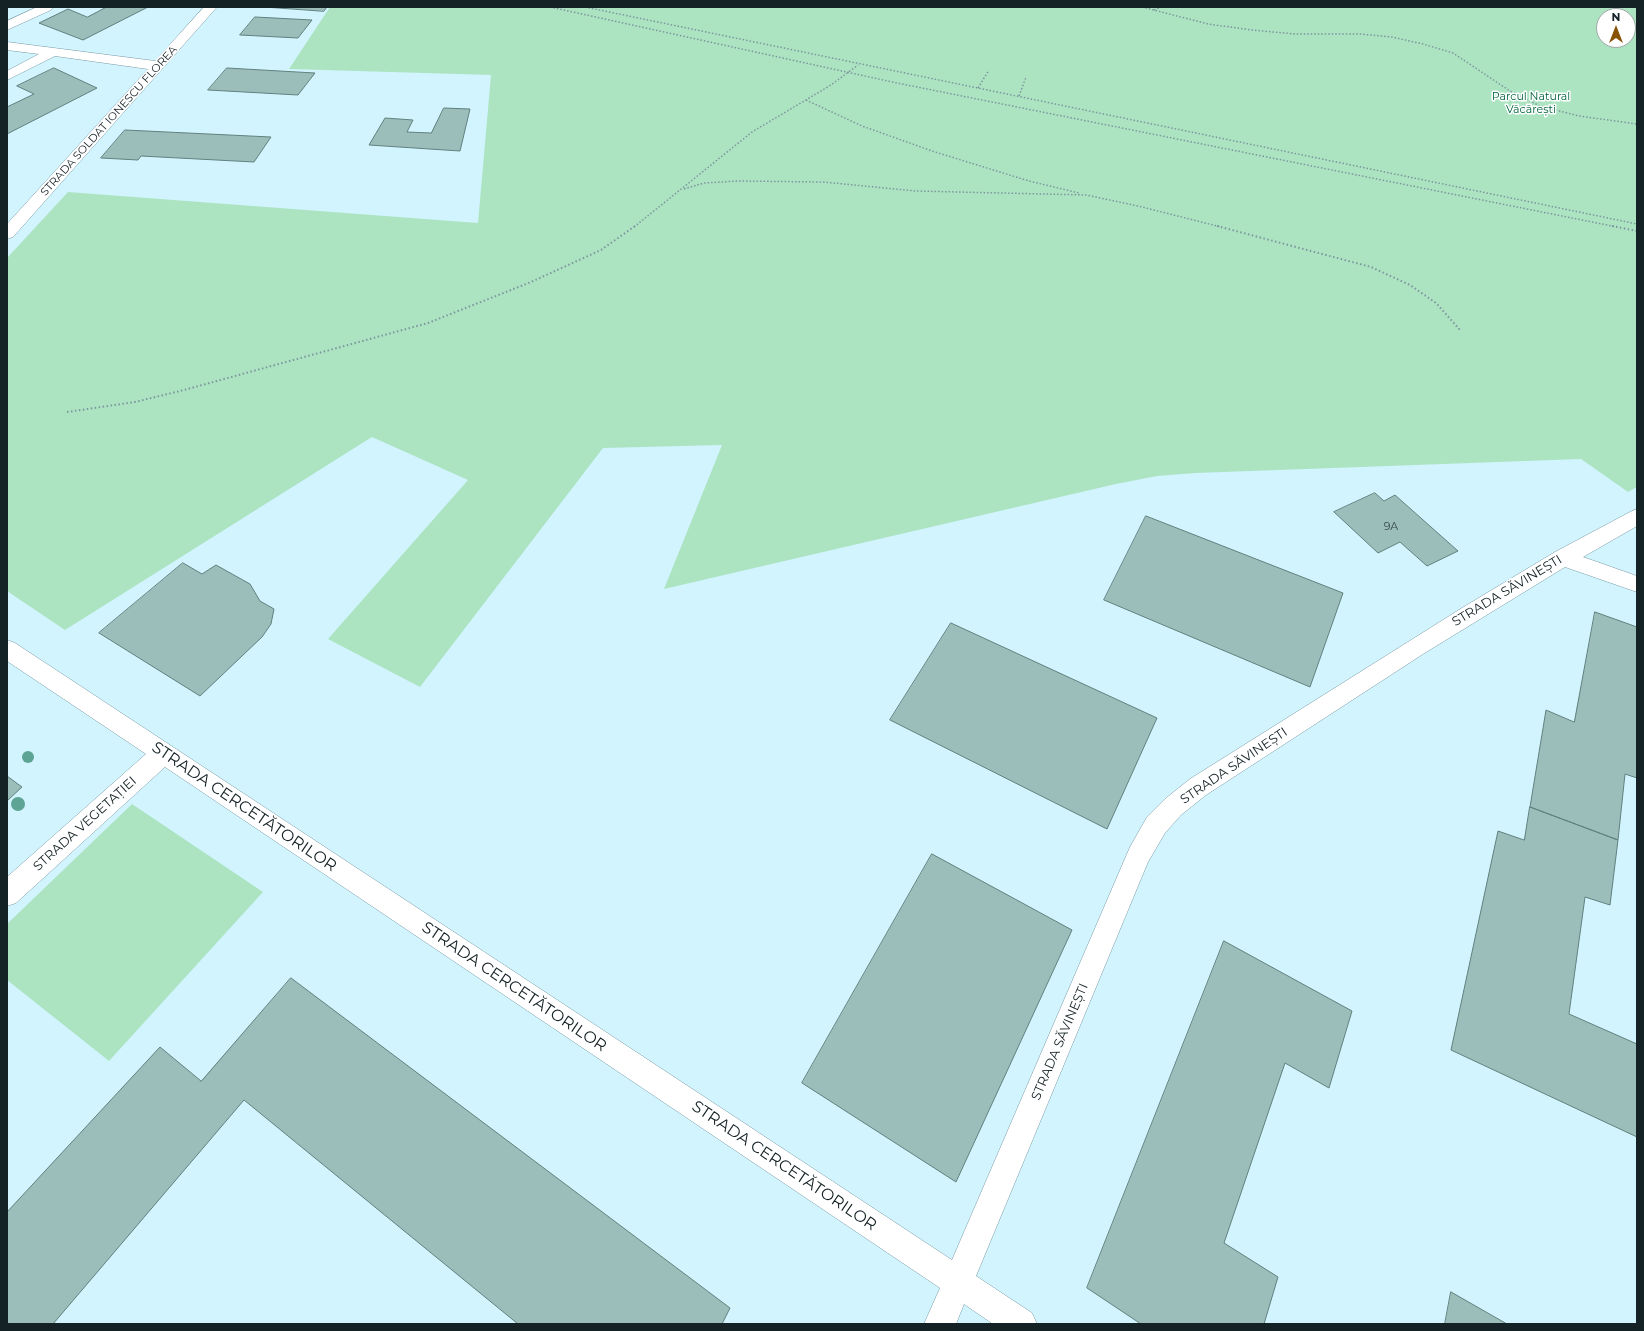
<!DOCTYPE html>
<html>
<head>
<meta charset="utf-8">
<style>
  body { margin:0 }
  #map { position:relative; width:1644px; height:1331px; overflow:hidden; background:#d2f4ff; font-family:Montserrat,sans-serif }
  canvas { display:block }
  .frame { position:absolute; inset:0; border:8px solid #142125; pointer-events:none }
  .north { position:absolute; left:1596px; top:8px; width:40px; height:40px; box-sizing:border-box; background:#fff; border:1px solid #a1a6a8; border-radius:50%; rotate:0deg; font-size:11px; font-weight:700; line-height:16px; text-align:center; color:#142125 }
  .north::after { content:''; display:block; margin:auto; width:14px; height:18px; background:#8a5304; clip-path:polygon(50% 0,100% 100%,50% 72%,0 100%) }
</style>
</head>
<body>
<div id="map">
<canvas width="1644" height="1331"></canvas>
<div class="frame"></div>
<div class="north">N</div>
</div>
<script>
const ctx = document.querySelector('canvas').getContext('2d');
ctx.lineJoin = 'round';
function fill(path, color) { ctx.fillStyle = color; ctx.fill(path, 'evenodd'); }
function stroke(path, color, width, dash) { ctx.strokeStyle = color; ctx.lineWidth = width; ctx.lineCap = dash ? 'butt' : 'round'; ctx.setLineDash(dash || []); ctx.stroke(path); }
function write(font, color, halo, rows, align = 'center') {
  ctx.font = font + ' Montserrat,sans-serif'; ctx.lineWidth = 3; ctx.setLineDash([]); ctx.textBaseline = 'middle'; ctx.strokeStyle = halo; ctx.fillStyle = color; for (const [text, x, y, turn = 0] of rows) {
    ctx.save(); ctx.translate(x, y); ctx.rotate((+turn || 0) * Math.PI / 180); ctx.textAlign = isNaN(turn) ? turn : align; if (halo) ctx.strokeText(text, 0, 0); ctx.fillText(text, 0, 0); ctx.restore();
  }
}
const green = new Path2D(`
  M 330,7 L 1637,7 L 1637,487 L 1628,492 L 1581,459 L 1196,473 L 1157,476 L 1116,484 L 664,589 L 722,445 L 603,448 L 420,687 L 328,639 L 468,480 L 372,437 L 65,630 L 7,591 L 7,258 L 68,192 L 478,223 L 491,75 L 289,69 ZM 1604,16 L 1628,16 L 1628,40 L 1604,40 Z
  M 132,804 L 263,892 L 109,1061 L 7,980 L 7,924 Z`);
const building = new Path2D(`
  M 107,7 L 148,7 L 83,40 L 39,23 L 68,9 L 87,17 Z
  M 265,7 L 327,7 L 324,11 Z
  M 255,17 L 312,20 L 298,38 L 240,35 Z
  M 54,68 L 97,88 L 7,134 L 7,107 L 34,94 L 17,86 Z
  M 227,68 L 315,73 L 298,95 L 208,90 Z
  M 444,108 L 470,109 L 460,151 L 369,145 L 385,118 L 413,120 L 407,132 L 431,133 Z
  M 125,130 L 271,137 L 254,162 L 141,156 L 138,160 L 101,158 Z
  M 1375,493 L 1384,501 L 1395,495 L 1458,551 L 1427,566 L 1400,542 L 1378,553 L 1334,512 Z
  M 1146,516 L 1343,593 L 1310,687 L 1104,600 Z
  M 183,563 L 202,574 L 216,565 L 250,584 L 260,601 L 274,609 L 271,624 L 262,637 L 200,696 L 99,633 Z
  M 1595,612 L 1637,627 L 1637,778 L 1625,774 L 1618,840 L 1530,807 L 1546,710 L 1574,722 Z
  M 951,623 L 1157,718 L 1107,829 L 890,720 Z
  M 7,776 L 22,787 L 7,801 Z
  M 1530,807 L 1618,840 L 1610,905 L 1585,897 L 1569,1014 L 1637,1044 L 1637,1137 L 1451,1050 L 1498,831 L 1524,840 Z
  M 932,854 L 1072,930 L 956,1182 L 802,1083 Z
  M 1224,941 L 1352,1011 L 1329,1088 L 1285,1063 L 1224,1243 L 1278,1277 L 1264,1324 L 1141,1324 L 1087,1288 Z
  M 291,978 L 730,1308 L 722,1324 L 518,1324 L 244,1100 L 53,1324 L 7,1324 L 7,1212 L 160,1047 L 201,1081 Z
  M 1451,1292 L 1507,1324 L 1445,1324 Z`);
const pathFar1 = new Path2D(`
  M 550,7 L 897,83 L 1617,227
  M 585,7 L 1637,224
  M 1142,7 L 1208,24 L 1252,30 L 1295,34 L 1360,34 L 1392,37 L 1423,44 L 1453,53 L 1510,91 L 1540,106 L 1579,116 L 1637,124
  M 1154,10 L 1161,7
  M 978,88 L 989,70
  M 1019,96 L 1026,77
  M 806,100 L 862,126 L 932,151 L 1029,181 L 1079,193
  M 684,189 L 704,183 L 738,181 L 823,182 L 916,191 L 1086,195 L 1138,206 L 1221,227
  M 634,227 L 752,132 L 831,85 L 858,65`);
const path = new Path2D(`
  M 1217,226 L 1371,267 L 1410,285 L 1436,303 L 1460,330
  M 1612,226 L 1637,231
  M 67,412 L 135,402 L 184,390 L 428,323 L 531,282 L 601,250 L 635,226`);
const minor = new Path2D(`
  M 37,7 L 53,7 L 51,10 L 7,30 L 7,21 Z
  M 204,7 L 217,7 L 13,237 L 7,239 L 7,224 L 148,69 L 55,56 L 7,80 L 7,71 L 39,54 L 7,50 L 7,42 L 155,61 Z
  M 1637,509 L 1637,526 L 1583,557 L 1637,576 L 1637,592 L 1565,567 L 1423,654 L 1206,795 L 1181,815 L 1165,833 L 1148,862 L 976,1276 L 1032,1313 L 1037,1324 L 993,1324 L 964,1304 L 956,1324 L 924,1324 L 940,1288 L 165,767 L 16,903 L 7,906 L 7,877 L 146,754 L 7,661 L 7,640 L 15,643 L 952,1260 L 1130,847 L 1147,817 L 1165,799 L 1190,779 L 1462,608 L 1555,552 L 1630,512 Z`);
const trees = [
  [28,757,6],
  [18,804,7]
];
const farParknames = [
  ["Parcul Natural",1531,97],
  ["Văcărești",1531,110]
];
const farStreetnames = [
  ["STRADA SOLDAT IONESCU FLOREA",109,121,-48]
];
const numberNames = [
  ["9A",1391,527]
];
const streetNames = [
  ["STRADA SĂVINEȘTI",1507,591,-31],
  ["STRADA SĂVINEȘTI",1234,766,-34],
  ["STRADA VEGETAȚIEI",85,824,-42],
  ["STRADA SĂVINEȘTI",1060,1042,-67]
];
const nearStreetnames = [
  ["STRADA CERCETĂTORILOR",244,807,34],
  ["STRADA CERCETĂTORILOR",514,987,34],
  ["STRADA CERCETĂTORILOR",784,1166,34]
];
fill(green, '#ace4c2');
fill(building, '#9bbeba');
stroke(building, '#60817e', 1);
stroke(minor, '#7999a3', 1);
stroke(pathFar1, '#7d969d', 1.5, [1.5, 2]);
stroke(path, '#7d969d', 2, [1.5, 2.5]);
fill(minor, '#fff');
ctx.fillStyle = '#5ea494';
for (const [x, y, r] of trees) { ctx.beginPath(); ctx.arc(x, y, r, 0, 2 * Math.PI); ctx.fill(); }
write('11px', '#00633c', '#fff', farParknames);
write('11px', '#142125', '#fff', farStreetnames);
write('11px', '#36484a', null, numberNames);
write('13px', '#142125', '#fff', streetNames);
write('16px', '#142125', '#fff', nearStreetnames);
</script>
</body>
</html>
